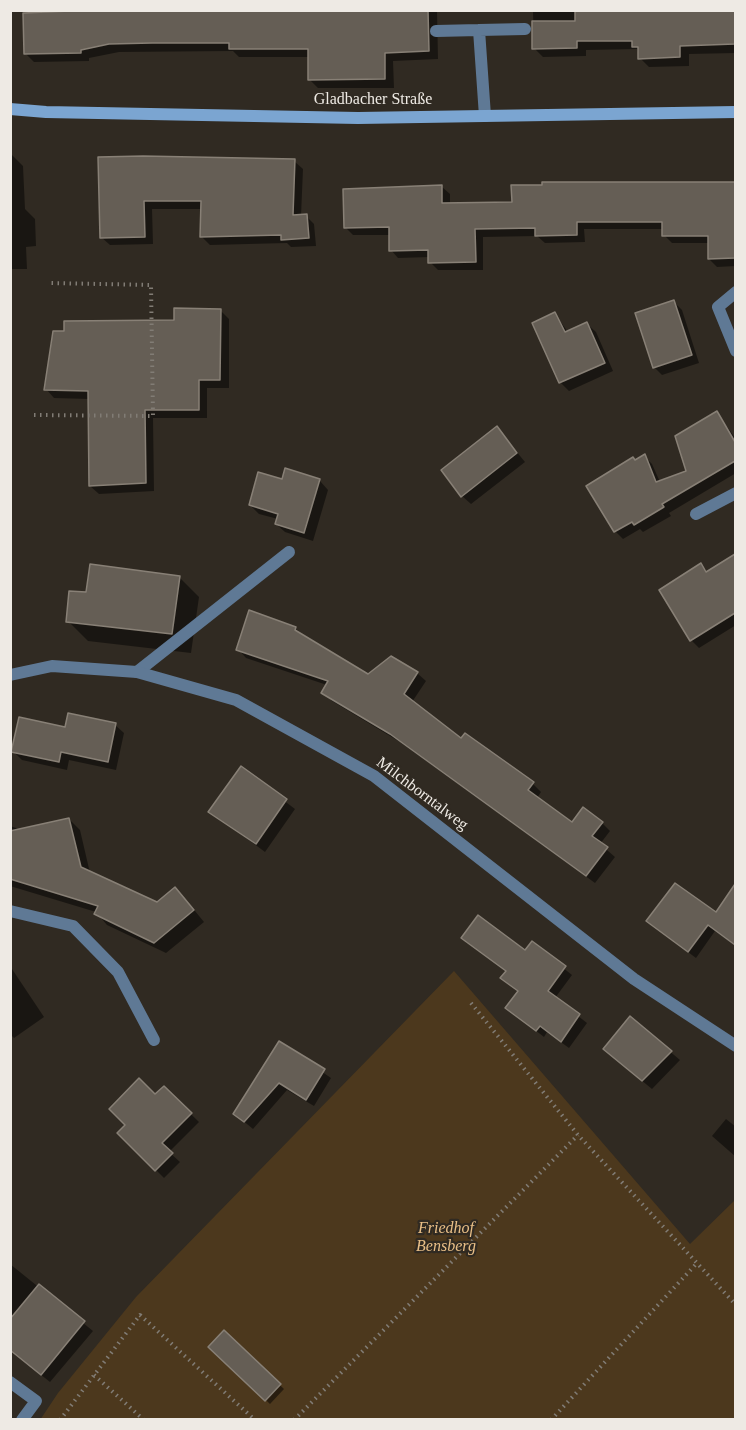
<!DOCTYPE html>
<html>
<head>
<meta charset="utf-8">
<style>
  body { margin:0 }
  #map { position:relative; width:746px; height:1430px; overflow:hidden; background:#302a22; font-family:Georgia,serif }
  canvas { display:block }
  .frame { position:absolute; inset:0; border:12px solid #eeeae4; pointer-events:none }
</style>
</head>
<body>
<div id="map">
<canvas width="746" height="1430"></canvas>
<div class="frame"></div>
</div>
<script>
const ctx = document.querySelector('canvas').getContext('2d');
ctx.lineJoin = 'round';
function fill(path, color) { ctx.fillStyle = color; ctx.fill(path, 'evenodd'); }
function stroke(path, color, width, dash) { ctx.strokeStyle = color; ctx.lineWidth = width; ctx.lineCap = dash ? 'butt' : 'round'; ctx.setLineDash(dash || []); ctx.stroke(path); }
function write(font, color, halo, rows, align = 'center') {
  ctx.font = font + ' Georgia,serif'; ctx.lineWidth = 4.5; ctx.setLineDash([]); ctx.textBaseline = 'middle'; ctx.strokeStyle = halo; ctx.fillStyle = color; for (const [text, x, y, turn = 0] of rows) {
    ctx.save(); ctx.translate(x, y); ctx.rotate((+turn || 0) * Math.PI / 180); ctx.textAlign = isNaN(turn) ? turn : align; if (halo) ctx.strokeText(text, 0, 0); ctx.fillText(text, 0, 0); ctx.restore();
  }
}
const green = new Path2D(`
  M 454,971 L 690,1244 L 735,1200 L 735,1419 L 40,1420 L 58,1393 L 136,1297 Z`);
const shadow = new Path2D(`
  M 96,10 L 437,10 L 438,59 L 393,61 L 394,88 L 318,88 L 309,79 L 309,57 L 239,57 L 233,51 L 119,52 L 89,58 L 89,61 L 34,62 L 25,53 Z
  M 526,10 L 736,10 L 736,53 L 689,54 L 689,66 L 649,67 L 640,58 L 637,49 L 586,50 L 586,56 L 543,57 L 534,48 L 533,12 Z
  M 10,153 L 23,166 L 25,209 L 35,219 L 36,246 L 26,247 L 27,269 L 10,269 Z
  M 99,159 L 294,161 L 303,169 L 301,216 L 306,216 L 314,224 L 316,246 L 291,247 L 287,243 L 210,245 L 201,236 L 203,209 L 152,209 L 153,244 L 110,245 L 101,237 Z
  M 736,183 L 736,266 L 717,267 L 709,259 L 710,243 L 672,243 L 664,235 L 664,229 L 584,229 L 585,242 L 545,243 L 537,236 L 483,237 L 483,270 L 438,270 L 430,262 L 430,257 L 398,258 L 391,250 L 391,235 L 353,235 L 345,227 L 442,187 L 450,194 L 450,204 L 513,204 L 543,184 Z
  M 674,302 L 682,310 L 699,363 L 662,375 L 654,367 Z
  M 220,310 L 229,319 L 229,388 L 207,388 L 207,418 L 153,418 L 154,491 L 99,494 L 90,486 L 89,399 L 54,398 L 46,389 L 175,321 Z
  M 555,314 L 568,332 L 587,324 L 596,332 L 613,371 L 569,391 L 560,382 Z
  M 717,413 L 736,439 L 736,473 L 669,513 L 671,516 L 643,532 L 640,529 L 623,539 L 615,531 L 635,461 L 644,456 L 652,464 L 660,482 L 688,472 Z
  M 497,428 L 525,462 L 471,504 L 462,496 Z
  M 286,470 L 320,481 L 328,490 L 313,541 L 285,532 L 276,524 L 278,519 L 259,514 L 250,505 L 283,481 Z
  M 736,556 L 736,625 L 699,648 L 691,640 L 701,565 L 708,573 Z
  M 179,577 L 199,597 L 191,653 L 88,641 L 68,621 L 87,594 Z
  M 295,628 L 303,636 L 368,676 L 417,673 L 426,681 L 412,702 L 461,740 L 465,735 L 533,784 L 541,792 L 537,798 L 572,824 L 602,823 L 610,831 L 600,844 L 615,857 L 595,883 L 400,742 L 332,701 L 323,692 L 327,685 L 246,658 L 238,649 Z
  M 115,725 L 124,733 L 116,770 L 69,760 L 67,770 L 22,760 L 13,751 L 66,729 Z
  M 241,768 L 295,809 L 265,852 L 210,811 Z
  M 69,819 L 80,830 L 90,873 L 158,904 L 186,900 L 204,922 L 166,953 L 107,925 L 96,912 L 10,886 L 10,826 L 22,830 Z
  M 728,897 L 736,903 L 736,946 L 715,931 L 696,958 L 656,928 L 716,914 Z
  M 532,943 L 572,975 L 555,998 L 587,1023 L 569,1048 L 547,1032 L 544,1037 L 507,1008 L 519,992 L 502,978 L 507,972 L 471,945 L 525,952 Z
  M 10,966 L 44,1017 L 14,1038 L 10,1034 Z
  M 630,1018 L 680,1060 L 652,1089 L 613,1057 Z
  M 280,1043 L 331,1078 L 314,1106 L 287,1090 L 253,1129 L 235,1114 Z
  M 164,1088 L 199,1122 L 169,1152 L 180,1162 L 164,1178 L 119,1133 Z
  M 726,1119 L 736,1127 L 736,1157 L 712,1136 Z
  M 10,1264 L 93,1331 L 50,1382 L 10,1350 Z
  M 224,1332 L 284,1389 L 270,1404 L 210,1347 Z`);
const building = new Path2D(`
  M 94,10 L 428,10 L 429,51 L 385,53 L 385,79 L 308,80 L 308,49 L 229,49 L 229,43 L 152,43 L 109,44 L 81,50 L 81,53 L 24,54 L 23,13 Z
  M 575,10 L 735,10 L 735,44 L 680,46 L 680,57 L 638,59 L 638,47 L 632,47 L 632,41 L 577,41 L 577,48 L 532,49 L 532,21 L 575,21 Z
  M 143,156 L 295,159 L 293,215 L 307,214 L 309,238 L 281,240 L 281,235 L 200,237 L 201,201 L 144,201 L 145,237 L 100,238 L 98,157 Z
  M 542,182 L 735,182 L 735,258 L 708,259 L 708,236 L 662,236 L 662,222 L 577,222 L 577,235 L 535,236 L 535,228 L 475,229 L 476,262 L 428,263 L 428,250 L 389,251 L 389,227 L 344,228 L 343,189 L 442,185 L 442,203 L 512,202 L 511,185 L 542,185 Z
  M 674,300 L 692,355 L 653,368 L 635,313 Z
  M 174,308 L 221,309 L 220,380 L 199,380 L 199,410 L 145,410 L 146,483 L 89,486 L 88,391 L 44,390 L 53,331 L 64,331 L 64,321 L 174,320 Z
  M 555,312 L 565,332 L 587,322 L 605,363 L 559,383 L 532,323 Z
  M 717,411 L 735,442 L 735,461 L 662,504 L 664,507 L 634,525 L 632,522 L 614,532 L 586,486 L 633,457 L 635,460 L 645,454 L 656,482 L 686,471 L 675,436 Z
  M 497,426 L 517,453 L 461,497 L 441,470 Z
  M 285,468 L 320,479 L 304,533 L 275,524 L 278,514 L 249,505 L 258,472 L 282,479 Z
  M 735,554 L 735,613 L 690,641 L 659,590 L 701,563 L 706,572 Z
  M 90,564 L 180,576 L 172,634 L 66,622 L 69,591 L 86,592 Z
  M 249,610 L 296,627 L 295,630 L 368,674 L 391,656 L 418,672 L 404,694 L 461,738 L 465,733 L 534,782 L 528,790 L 572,822 L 583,807 L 603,822 L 592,836 L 608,847 L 586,876 L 390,734 L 321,693 L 328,681 L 236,650 Z
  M 68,713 L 116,723 L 108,762 L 61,752 L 59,762 L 11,752 L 19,717 L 65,727 Z
  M 241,766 L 287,799 L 256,844 L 208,812 Z
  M 69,818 L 81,867 L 157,902 L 175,887 L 194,910 L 154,943 L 94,914 L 98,906 L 10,879 L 10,831 Z
  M 675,883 L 716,912 L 735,884 L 735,945 L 708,925 L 688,952 L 646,921 Z
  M 478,915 L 525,950 L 532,941 L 566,966 L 548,991 L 580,1014 L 561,1042 L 540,1026 L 536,1031 L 505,1008 L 518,991 L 500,978 L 506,971 L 461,938 Z
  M 630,1016 L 672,1051 L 642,1081 L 603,1049 Z
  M 279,1041 L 325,1069 L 306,1100 L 279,1083 L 244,1122 L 233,1114 Z
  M 139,1078 L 155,1094 L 164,1086 L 192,1113 L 162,1143 L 173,1153 L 155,1171 L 117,1133 L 125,1125 L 109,1109 Z
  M 39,1284 L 85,1321 L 41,1375 L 10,1350 L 10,1319 Z
  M 224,1330 L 281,1384 L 265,1401 L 208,1347 Z`);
const path = new Path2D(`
  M 34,415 L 153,416 L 151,285 L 50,283
  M 471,1003 L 578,1135 L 736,1305
  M 94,1375 L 144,1420
  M 60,1420 L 140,1315 L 255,1420
  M 294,1420 L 578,1135
  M 551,1420 L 698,1262`);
const lane = new Path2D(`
  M 436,31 L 479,30
  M 485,116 L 479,30 L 525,29
  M 137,672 L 289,552
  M 10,1382 L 36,1401 L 22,1420`);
const street = new Path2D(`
  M 736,292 L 718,307 L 736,351
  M 696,514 L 736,493
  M 10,675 L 52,666 L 137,672 L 236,700 L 374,776 L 634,979 L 736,1046
  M 10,911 L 73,926 L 118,972 L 154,1040`);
const secondary = new Path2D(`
  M 10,109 L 46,112 L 358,118 L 736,112`);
const streetNames = [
  ["Gladbacher Straße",373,100],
  ["Milchborntalweg",422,794,37]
];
const parkNames = [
  ["Friedhof",446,1229],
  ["Bensberg",446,1247]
];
fill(green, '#4c381d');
fill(shadow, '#0007');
fill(building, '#655e55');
stroke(building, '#888076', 1.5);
stroke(path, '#817c75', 4, [1.5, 4.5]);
stroke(lane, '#5f7995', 12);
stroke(street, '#5f7995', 12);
stroke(secondary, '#7ba5d1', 12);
write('16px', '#eeeae4', '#302a22', streetNames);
write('italic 16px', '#e8be86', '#302a22', parkNames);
</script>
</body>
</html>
